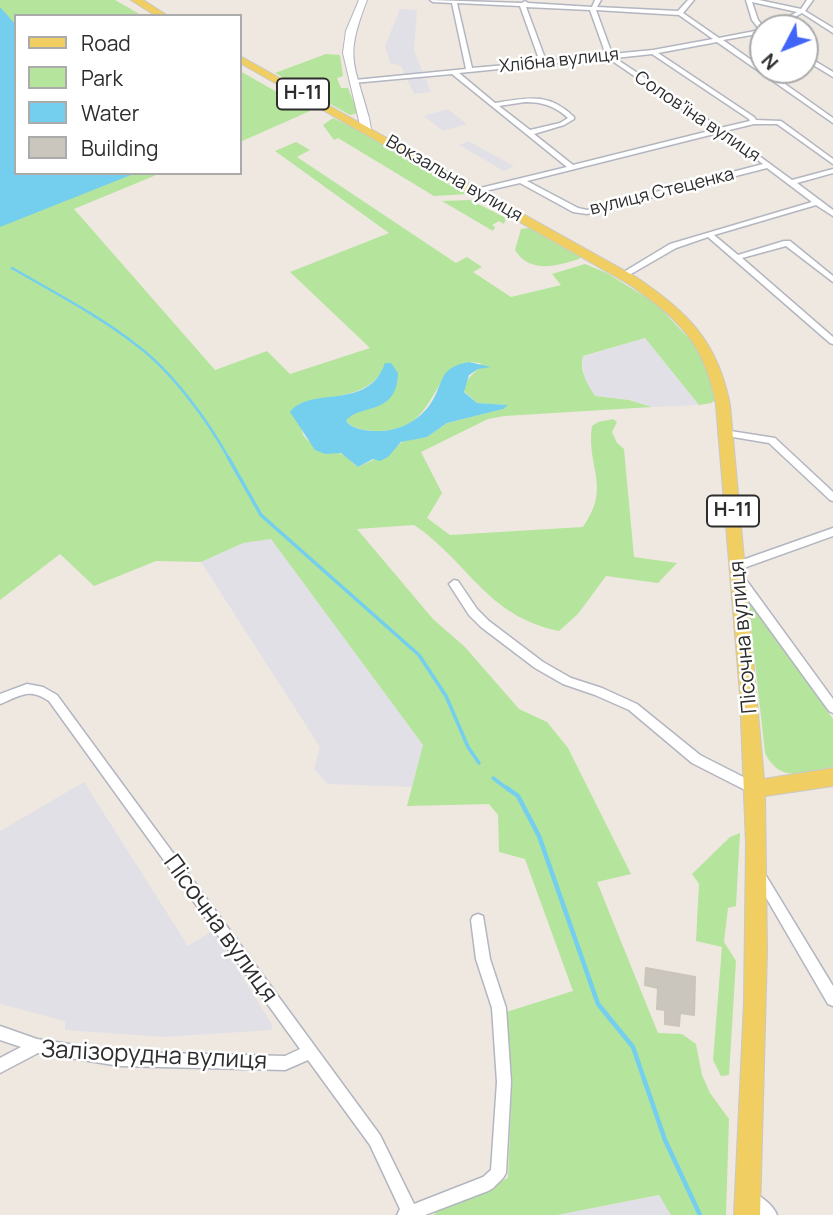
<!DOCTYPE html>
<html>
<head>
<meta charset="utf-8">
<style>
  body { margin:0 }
  #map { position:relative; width:833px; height:1215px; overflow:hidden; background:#eee8e0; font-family:Manrope,sans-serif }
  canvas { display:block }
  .legend { position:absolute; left:14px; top:14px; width:228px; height:161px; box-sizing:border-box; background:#fff; border:2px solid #ababab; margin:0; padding:9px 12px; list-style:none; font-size:21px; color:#2d2d2d }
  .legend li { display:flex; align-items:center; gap:14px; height:35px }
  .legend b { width:35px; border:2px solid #ababab }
  .north { position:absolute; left:749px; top:14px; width:70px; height:70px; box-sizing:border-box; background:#fff; border:2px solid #ababab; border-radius:50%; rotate:228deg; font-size:19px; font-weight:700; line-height:28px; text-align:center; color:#2d2d2d }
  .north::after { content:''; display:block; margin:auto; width:24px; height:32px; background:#4265f9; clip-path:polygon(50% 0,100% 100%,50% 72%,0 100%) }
</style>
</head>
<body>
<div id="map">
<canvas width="833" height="1215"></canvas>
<ul class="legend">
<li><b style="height:9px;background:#f0ce62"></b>Road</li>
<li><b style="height:19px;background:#b5e49d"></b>Park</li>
<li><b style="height:19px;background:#74cfef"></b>Water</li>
<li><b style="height:19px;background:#cac6be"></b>Building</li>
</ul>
<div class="north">N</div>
</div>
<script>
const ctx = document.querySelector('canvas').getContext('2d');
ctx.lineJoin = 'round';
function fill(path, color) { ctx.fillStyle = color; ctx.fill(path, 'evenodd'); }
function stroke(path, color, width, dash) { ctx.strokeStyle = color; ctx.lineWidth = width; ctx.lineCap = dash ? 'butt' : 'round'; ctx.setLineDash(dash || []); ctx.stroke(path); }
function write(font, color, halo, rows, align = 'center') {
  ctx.font = font + ' Manrope,sans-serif'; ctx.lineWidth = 5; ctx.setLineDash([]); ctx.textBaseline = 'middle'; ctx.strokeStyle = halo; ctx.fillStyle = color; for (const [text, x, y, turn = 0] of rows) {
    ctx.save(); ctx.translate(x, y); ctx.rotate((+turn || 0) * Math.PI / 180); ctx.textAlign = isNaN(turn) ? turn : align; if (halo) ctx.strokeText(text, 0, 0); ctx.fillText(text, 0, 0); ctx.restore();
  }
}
const industrial = new Path2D(`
  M 400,9 L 417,10 L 414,51 L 431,92 L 414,94 L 401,66 L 390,63 L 385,46 Z
  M 448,109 L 467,124 L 443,131 L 424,116 Z
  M 468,141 L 514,166 L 504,171 L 459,145 Z
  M 645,338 L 699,405 L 652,407 L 630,400 L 594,396 L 584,378 L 582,357 Z
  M 271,539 L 423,745 L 412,787 L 328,784 L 314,769 L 320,747 L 201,562 L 243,543 Z
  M 84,782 L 188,946 L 213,930 L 273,1026 L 271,1030 L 164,1037 L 65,1030 L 65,1021 L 0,1004 L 0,831 Z
  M 660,1195 L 671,1215 L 557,1215 Z`);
const green = new Path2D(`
  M 0,0 L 115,0 L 143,16 L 16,16 L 16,173 L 161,173 L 74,209 L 215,370 L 267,351 L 290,374 L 370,348 L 290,272 L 389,233 L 275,151 L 296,142 L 310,150 L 297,157 L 456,263 L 467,257 L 482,267 L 473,272 L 511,297 L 561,285 L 552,274 L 585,264 L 607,273 L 647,298 L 662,310 L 696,346 L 707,368 L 717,399 L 711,403 L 699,405 L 645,338 L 583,356 C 579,371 587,383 595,396 L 629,400 L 652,407 L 504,416 L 488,419 L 421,452 L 442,493 L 427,518 L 450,535 L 583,527 C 612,486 586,468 592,426 L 598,422 L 613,419 L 617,422 L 612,432 L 617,443 L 624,449 L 634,557 L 677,563 L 658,583 L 606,576 L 578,614 L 559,631 C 486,616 469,562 414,525 L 357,529 L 433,619 L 465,647 L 519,709 L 547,722 L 568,748 L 631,874 L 597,882 L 658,1033 L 682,1034 L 696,1044 L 702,1075 L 710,1093 L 729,1119 L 726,1215 L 671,1215 L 659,1195 L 557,1215 L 434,1215 L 437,1210 L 508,1178 L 512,1080 L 503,1013 L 573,991 L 525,859 L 499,852 L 498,815 L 489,804 L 407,806 L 423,745 L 271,539 L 243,543 L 201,562 L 156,561 L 94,586 L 60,554 L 0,600 ZM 469,362 L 481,363 C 476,375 465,376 464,391 L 477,403 L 507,405 L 502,409 L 447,423 L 427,437 L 405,440 L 390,452 L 358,467 C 353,464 350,459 345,456 C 312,436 299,455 300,404 C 328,394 364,400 382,371 L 398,380 L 391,396 L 351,414 L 346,421 C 353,429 366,431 377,431 C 439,432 428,369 469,362 Z
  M 326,54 L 340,55 L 343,76 L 337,78 L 341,88 L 348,88 L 358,113 L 350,115 L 275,73 Z
  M 240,71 L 310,111 L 240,142 Z
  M 333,118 L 369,135 L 468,194 L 434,196 L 338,138 L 334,140 L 323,125 Z
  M 470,200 L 506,218 L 504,224 L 499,221 L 492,225 L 495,227 L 493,231 L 442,201 Z
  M 529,228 L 580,257 L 579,259 C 557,266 530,274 515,250 L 521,229 Z
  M 748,599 L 833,719 L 833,767 C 805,773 780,784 765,753 Z
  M 740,833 L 736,906 L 728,908 L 724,942 L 736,961 L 729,1075 L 721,1076 L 713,1060 L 722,947 L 696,941 L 699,884 L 692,874 L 730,837 Z`);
const water = new Path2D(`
  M 0,7 L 16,25 L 16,173 L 136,173 L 0,227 Z
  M 469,362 L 491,367 L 478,369 L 469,375 L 464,392 L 477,403 L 508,405 L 503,409 L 447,423 L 427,437 L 401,442 L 388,457 L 380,461 L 373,459 L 358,467 L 341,453 L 325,454 L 315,450 L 290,412 C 311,385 368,412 385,363 L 391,363 L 398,373 C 397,417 359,403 346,421 C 352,429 366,431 376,431 C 398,432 419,421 431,403 C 445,382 437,368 469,362 Z`);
const streamFar2 = new Path2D(`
  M 12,268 C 55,293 100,316 139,347 C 173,373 209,422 229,459`);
const streamFar1 = new Path2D(`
  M 228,457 L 261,515 L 419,655 L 446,696 L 468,747 L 479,763
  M 493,778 L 509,790`);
const stream = new Path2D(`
  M 507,788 L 518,796 L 539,836 L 598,1004 L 633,1047 L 665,1140 L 700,1215`);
const building = new Path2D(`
  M 646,968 L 695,977 L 694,1015 L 680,1013 L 679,1026 L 665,1024 L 665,1010 L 657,1009 L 658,988 L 645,985 Z`);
const street = new Path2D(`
  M 430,0 L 522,3 L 525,1 L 528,3 L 592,7 L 595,0 L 601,0 L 597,7 L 678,11 L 688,0 L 694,0 L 683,13 L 719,38 L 760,30 L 752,20 L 746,0 L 759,0 L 801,9 L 807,0 L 813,0 L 805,11 L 833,28 L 833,33 L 802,13 L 775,28 L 768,28 L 797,12 L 752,2 L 758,20 L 765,28 L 763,28 L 763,33 L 723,40 L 833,118 L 833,123 L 717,42 L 658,53 L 754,117 L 756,120 L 781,121 L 833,159 L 833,164 L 777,124 L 754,124 L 725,131 L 792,180 L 833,169 L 833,173 L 797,183 L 833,210 L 833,216 L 816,205 L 714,235 L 738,255 L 784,241 L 790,241 L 833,276 L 833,282 L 786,246 L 742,258 L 833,337 L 833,344 L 830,343 L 708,237 L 676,248 L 624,278 L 621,278 L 617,276 L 670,244 L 812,202 L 767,168 L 587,214 L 573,212 L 520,183 L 472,194 L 472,190 L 567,167 L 452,74 L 353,83 L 352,82 L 355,80 L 466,69 L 452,3 L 433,2 ZM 457,3 L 520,6 L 540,62 L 472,68 ZM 526,7 L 590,10 L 606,55 L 546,61 ZM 596,10 L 679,15 L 713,39 L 653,50 L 612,54 ZM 652,54 L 749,119 L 750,121 L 720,128 L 615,58 ZM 608,58 L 713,130 L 573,165 L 534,134 L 564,125 L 574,119 L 574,117 C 548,92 528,98 495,103 L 459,73 ZM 525,102 C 543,102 555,106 568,118 L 560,123 L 530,130 L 499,106 ZM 718,133 L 729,138 L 763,164 L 587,210 L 578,208 L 527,181 Z
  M 805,55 L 833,72 L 833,77 L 805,60 Z
  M 724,430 L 775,438 L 833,492 L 833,501 L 830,500 L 769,443 L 721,435 L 719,433 L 721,431 Z
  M 833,528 L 833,536 L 738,570 L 733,566 L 734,563 Z
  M 740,576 L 744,577 L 833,699 L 833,713 L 829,711 L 736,583 L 735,580 L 736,577 Z
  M 454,580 L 458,581 L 477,609 L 489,621 L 543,662 L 571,678 L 602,688 L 637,704 L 700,755 L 759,785 L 761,789 L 759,793 L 755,794 L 751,793 L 692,763 L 629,710 L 595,695 L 563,684 L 535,668 L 481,627 L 469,615 L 449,584 Z
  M 27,684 L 43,687 L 57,695 L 380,1135 L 414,1204 L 483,1177 L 491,1170 L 497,1082 L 492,1008 L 476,959 L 471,920 L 473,916 L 478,914 L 483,916 L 490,959 L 506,1008 L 511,1082 L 506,1173 L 503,1178 L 493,1188 L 488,1191 L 425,1215 L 397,1215 L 400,1209 L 370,1145 L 308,1060 L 285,1070 L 120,1066 L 38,1053 L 0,1073 L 0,1058 L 21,1047 L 0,1040 L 0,1026 L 37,1039 L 120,1052 L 285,1056 L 300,1049 L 49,701 C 29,687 20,696 0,704 L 0,694 Z
  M 761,872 L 765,874 L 833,986 L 833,1006 L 828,1004 L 757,882 L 755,878 L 757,874 Z
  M 750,1191 C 760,1195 773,1205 777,1215 L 757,1215 L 745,1204 L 742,1199 L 745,1194 Z`);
const secondary = new Path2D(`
  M 359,0 L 367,0 C 344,59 354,61 369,118 L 371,129 L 366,132 L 361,129 L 343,53 L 346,31 Z`);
const primary = new Path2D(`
  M 131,0 L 143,0 L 168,16 L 156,16 Z
  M 240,56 L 636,277 C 688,312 718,342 730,405 L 764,779 L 833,768 L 833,786 L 765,796 L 767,950 L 760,1215 L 734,1215 L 744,1003 L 746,844 L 740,694 L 716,405 C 705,343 677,317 627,283 L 240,63 Z`);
const farStreetnames = [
  ["Хлібна вулиця",559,61,-6],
  ["Соловʼїна вулиця",697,117,34],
  ["Вокзальна вулиця",454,179,30],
  ["вулиця Стеценка",662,192,-14]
];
const shields = [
  [303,94,52],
  [733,511,52]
];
const shieldNames = [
  ["Н-11",303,94],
  ["Н-11",733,511]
];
const streetNames = [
  ["Пісочна вулиця",744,637,-95]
];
const nearStreetnames = [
  ["Пісочна вулиця",220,929,54],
  ["Залізорудна вулиця",154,1056,3]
];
fill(industrial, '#e2e0e7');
fill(green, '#b5e49d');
fill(water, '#74cfef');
stroke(streamFar2, '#74cfef', 2.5);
stroke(streamFar1, '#74cfef', 3.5);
stroke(stream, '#74cfef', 4.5);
fill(building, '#cac6be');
stroke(building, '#cac4b9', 2);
stroke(street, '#b3b6c0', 3);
stroke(secondary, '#b3b6c0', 2);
stroke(primary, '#c8c8c8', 2);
fill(street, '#fff');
fill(secondary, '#fff');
fill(primary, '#f0ce62');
write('18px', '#2d2d2d', '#fff', farStreetnames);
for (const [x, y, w] of shields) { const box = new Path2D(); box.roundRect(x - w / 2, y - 15.5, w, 31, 5); ctx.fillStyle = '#fff'; ctx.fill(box); stroke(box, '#2d2d2d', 2); }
write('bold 19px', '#2d2d2d', null, shieldNames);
write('21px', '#2d2d2d', '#fff', streetNames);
write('24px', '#2d2d2d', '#fff', nearStreetnames);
</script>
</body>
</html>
